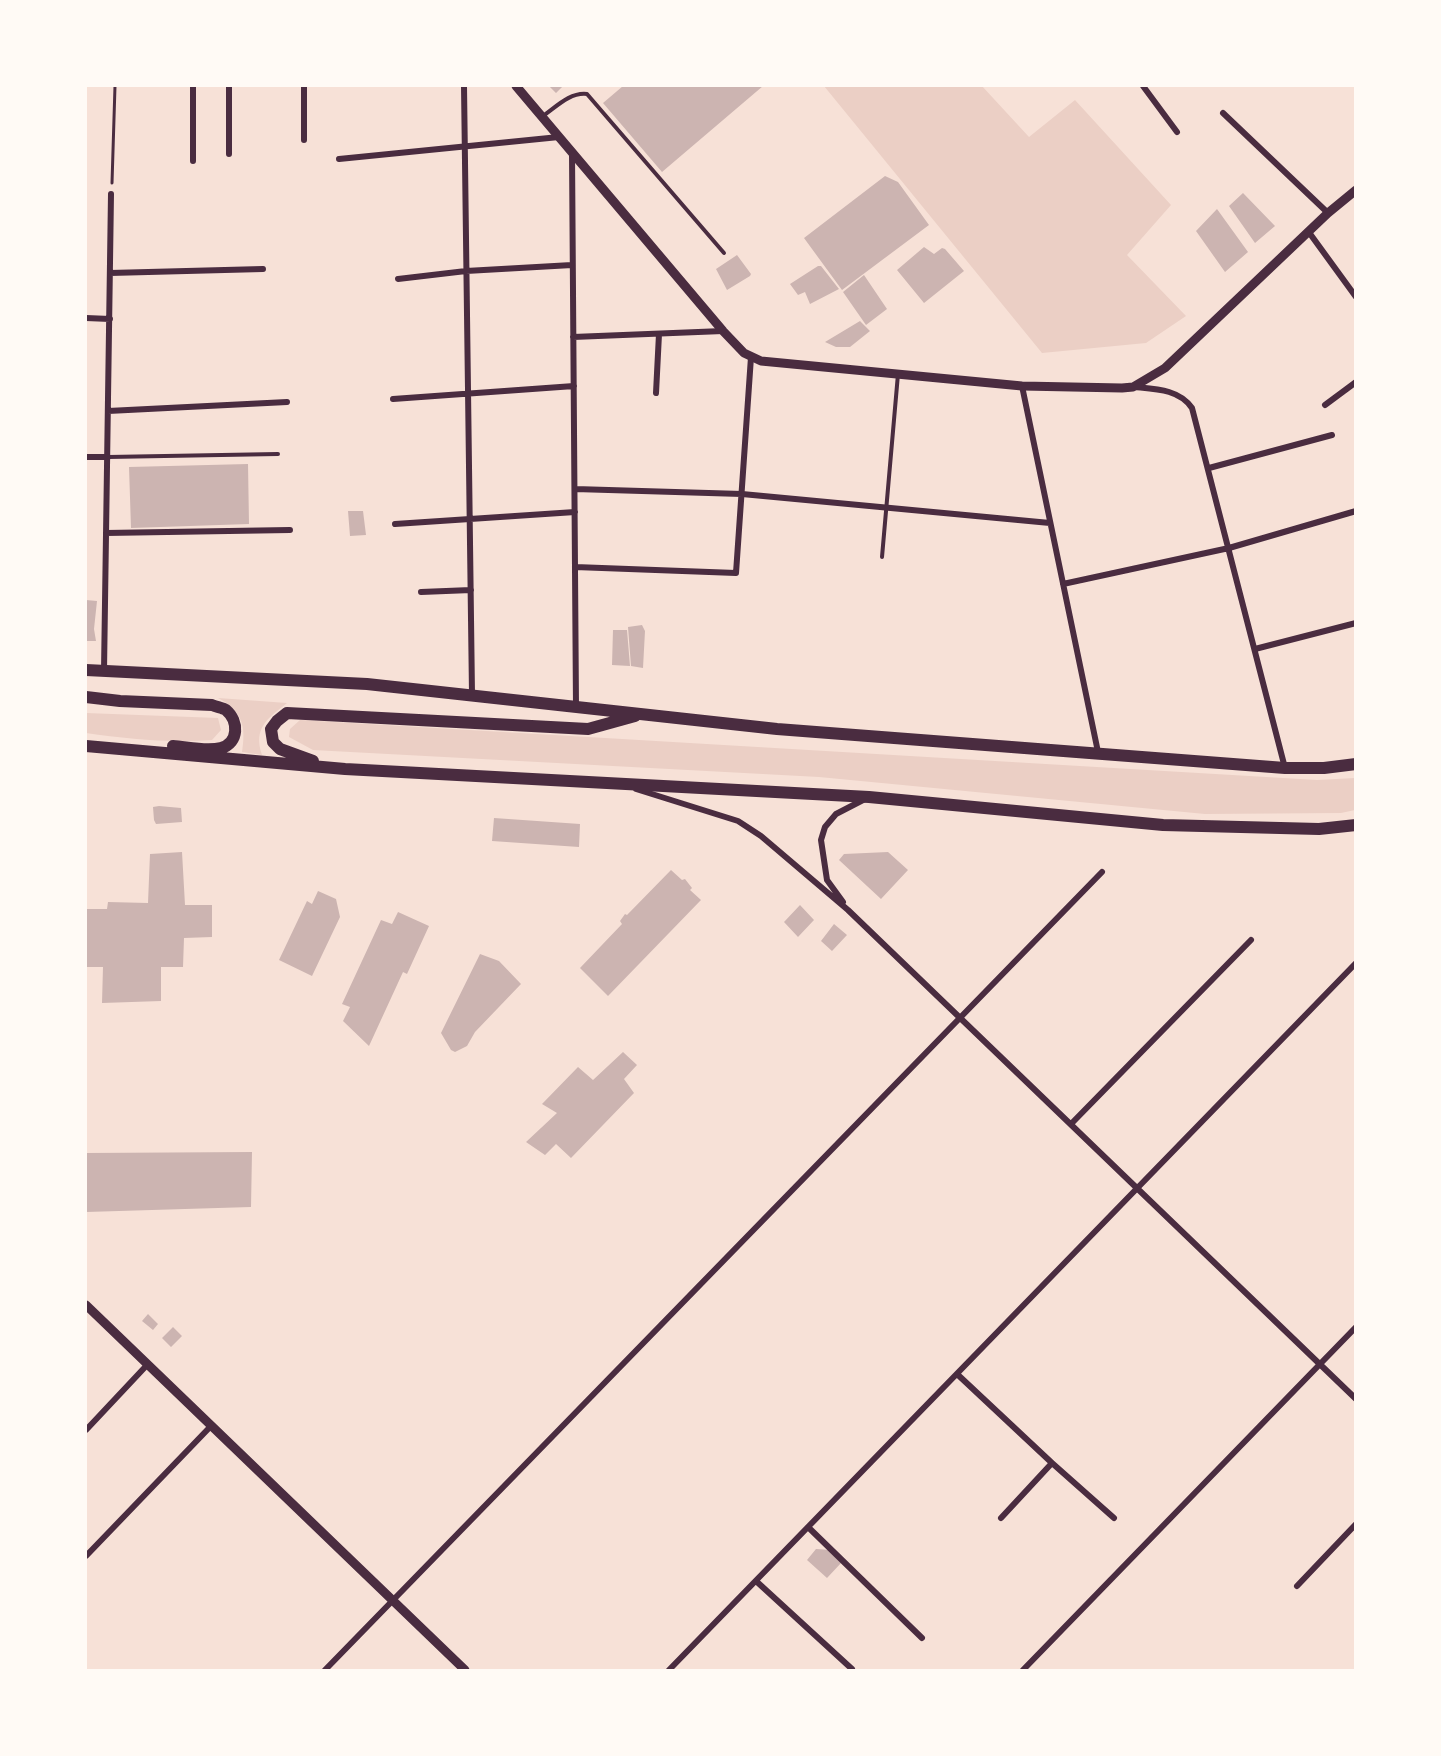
<!DOCTYPE html>
<html>
<head>
<meta charset="utf-8">
<style>
  body { margin:0 }
  #map { position:relative; width:1441px; height:1756px; overflow:hidden; background:#f7e1d7; font-family:Mulish,sans-serif }
  canvas { display:block }
  .frame { position:absolute; inset:0; border:87px solid #fffaf5; pointer-events:none }
</style>
</head>
<body>
<div id="map">
<canvas width="1441" height="1756"></canvas>
<div class="frame"></div>
</div>
<script>
const ctx = document.querySelector('canvas').getContext('2d');
ctx.lineJoin = 'round';
function fill(path, color) { ctx.fillStyle = color; ctx.fill(path, 'evenodd'); }
function stroke(path, color, width, dash) { ctx.strokeStyle = color; ctx.lineWidth = width; ctx.lineCap = dash ? 'butt' : 'round'; ctx.setLineDash(dash || []); ctx.stroke(path); }
const green = new Path2D(`
  M 824,86 L 982,86 L 1029,137 L 1075,100 L 1171,205 L 1127,255 L 1186,316 L 1146,343 L 1042,353 Z
  M 218,698 L 287,703 C 267,719 253,728 262,755 L 242,752 C 246,727 243,711 218,698 Z
  M 86,713 L 218,718 L 221,730 L 212,740 C 169,743 128,739 86,733 Z
  M 300,720 L 1317,780 L 1355,778 L 1355,810 L 1341,813 L 1205,814 L 819,777 L 313,750 L 289,737 L 290,729 Z`);
const building = new Path2D(`
  M 549,86 L 563,86 L 556,93 Z
  M 623,86 L 763,86 L 662,172 L 603,103 Z
  M 885,176 L 898,182 L 929,225 L 842,290 L 804,238 Z
  M 1243,193 L 1275,226 L 1255,243 L 1229,206 Z
  M 1217,209 L 1248,252 L 1225,272 L 1196,231 Z
  M 924,247 L 934,254 L 942,248 L 945,249 L 964,271 L 924,303 L 897,270 Z
  M 737,255 L 751,274 L 750,276 L 727,290 L 716,269 Z
  M 818,266 L 821,266 L 839,289 L 810,304 L 805,292 L 798,295 L 790,284 Z
  M 864,275 L 887,309 L 866,325 L 843,292 Z
  M 860,321 L 870,331 L 850,347 L 836,347 L 825,342 Z
  M 248,464 L 249,524 L 131,528 L 129,467 Z
  M 348,511 L 363,511 L 366,535 L 350,536 Z
  M 86,600 L 97,601 L 94,629 L 96,641 L 86,641 Z
  M 642,625 L 645,631 L 643,668 L 631,666 L 628,627 Z
  M 613,630 L 627,630 L 630,666 L 612,665 Z
  M 159,806 L 181,808 L 182,822 L 156,824 L 154,820 L 153,807 Z
  M 494,818 L 580,824 L 579,847 L 492,841 Z
  M 182,852 L 185,905 L 212,905 L 212,937 L 184,938 L 183,967 L 161,967 L 161,1001 L 102,1003 L 103,967 L 86,967 L 86,909 L 107,909 L 108,902 L 148,903 L 150,854 Z
  M 888,852 L 908,870 L 881,899 L 839,860 L 844,854 Z
  M 671,870 L 682,880 L 685,879 L 692,888 L 690,890 L 701,900 L 608,996 L 580,968 L 622,924 L 620,921 L 625,914 L 627,915 Z
  M 318,891 L 336,899 L 340,917 L 312,976 L 279,960 L 307,901 L 312,904 Z
  M 800,905 L 814,920 L 798,937 L 784,922 Z
  M 398,912 L 429,926 L 407,974 L 403,972 L 369,1046 L 343,1021 L 350,1007 L 342,1004 L 381,920 L 392,924 Z
  M 834,924 L 847,935 L 832,951 L 821,941 Z
  M 480,954 L 499,961 L 521,984 L 475,1032 L 467,1046 L 455,1052 L 451,1050 L 441,1033 Z
  M 623,1052 L 637,1065 L 624,1079 L 634,1093 L 571,1158 L 556,1144 L 545,1155 L 526,1142 L 557,1113 L 542,1104 L 578,1067 L 593,1080 Z
  M 252,1152 L 251,1207 L 86,1212 L 86,1153 Z
  M 148,1314 L 158,1324 L 153,1330 L 142,1321 Z
  M 173,1327 L 182,1336 L 171,1347 L 162,1338 Z
  M 816,1549 L 831,1550 L 842,1562 L 827,1578 L 807,1560 Z`);
const path = new Path2D(`
  M 112,183 L 115,86`);
const service = new Path2D(`
  M 543,116 C 556,107 570,92 587,94 L 724,253
  M 108,457 L 278,454
  M 882,557 L 898,374`);
const minor = new Path2D(`
  M 193,86 L 193,161
  M 304,86 L 304,140
  M 464,86 L 472,694
  M 1143,86 L 1177,132
  M 1223,113 L 1328,213
  M 572,153 L 576,707
  M 229,154 L 229,86
  M 339,159 L 559,137
  M 1308,231 L 1356,297
  M 110,273 L 263,269
  M 398,279 L 466,271 L 572,265
  M 86,318 L 110,319
  M 573,337 L 723,331
  M 1022,386 L 1098,752
  M 1134,387 C 1155,389 1179,389 1192,408 L 1285,768
  M 656,393 L 659,334
  M 393,399 L 574,386
  M 1325,405 L 1356,382
  M 108,411 L 287,402
  M 86,457 L 108,457
  M 1209,468 L 1332,435
  M 575,489 L 742,494 L 1050,523
  M 395,524 L 575,512
  M 106,533 L 290,530
  M 575,567 L 736,573 L 751,357
  M 1063,584 L 1229,548 L 1356,511
  M 421,592 L 471,590
  M 1255,649 L 1356,623
  M 104,671 L 111,194
  M 636,789 L 738,821 L 761,836 L 848,910 L 1356,1399
  M 843,902 L 827,880 L 821,840 L 825,827 L 836,814 L 865,799
  M 1071,1124 L 1251,940
  M 957,1374 L 1052,1463 L 1114,1518
  M 86,1430 L 147,1365
  M 1001,1518 L 1052,1463
  M 808,1527 L 922,1638
  M 86,1556 L 211,1426
  M 756,1581 L 852,1669
  M 1297,1586 L 1356,1524
  M 325,1670 L 1102,872
  M 669,1670 L 1356,963
  M 1023,1670 L 1356,1327`);
const tertiary = new Path2D(`
  M 516,86 L 723,331 L 744,353 L 761,361 L 1022,386 L 1122,388 L 1133,387 L 1165,368 L 1328,213 L 1356,190
  M 86,1305 L 465,1670`);
const primary = new Path2D(`
  M 86,670 L 367,684 L 777,729 L 1285,768 L 1324,768 L 1356,764
  M 86,697 L 120,701 L 212,705 C 216,707 223,708 226,710 C 239,721 239,743 221,748 C 207,752 187,747 173,746
  M 86,746 L 345,769 L 869,797 L 1163,825 L 1319,829 L 1356,825
  M 313,761 L 280,749 L 273,742 L 271,729 L 277,721 L 287,713 L 588,729 L 635,716`);
fill(green, '#ebcfc5');
fill(building, '#ccb4b1');
stroke(path, '#4a2c40', 3);
stroke(service, '#4a2c40', 4);
stroke(minor, '#4a2c40', 6);
stroke(tertiary, '#4a2c40', 9);
stroke(primary, '#4a2c40', 12);
</script>
</body>
</html>
